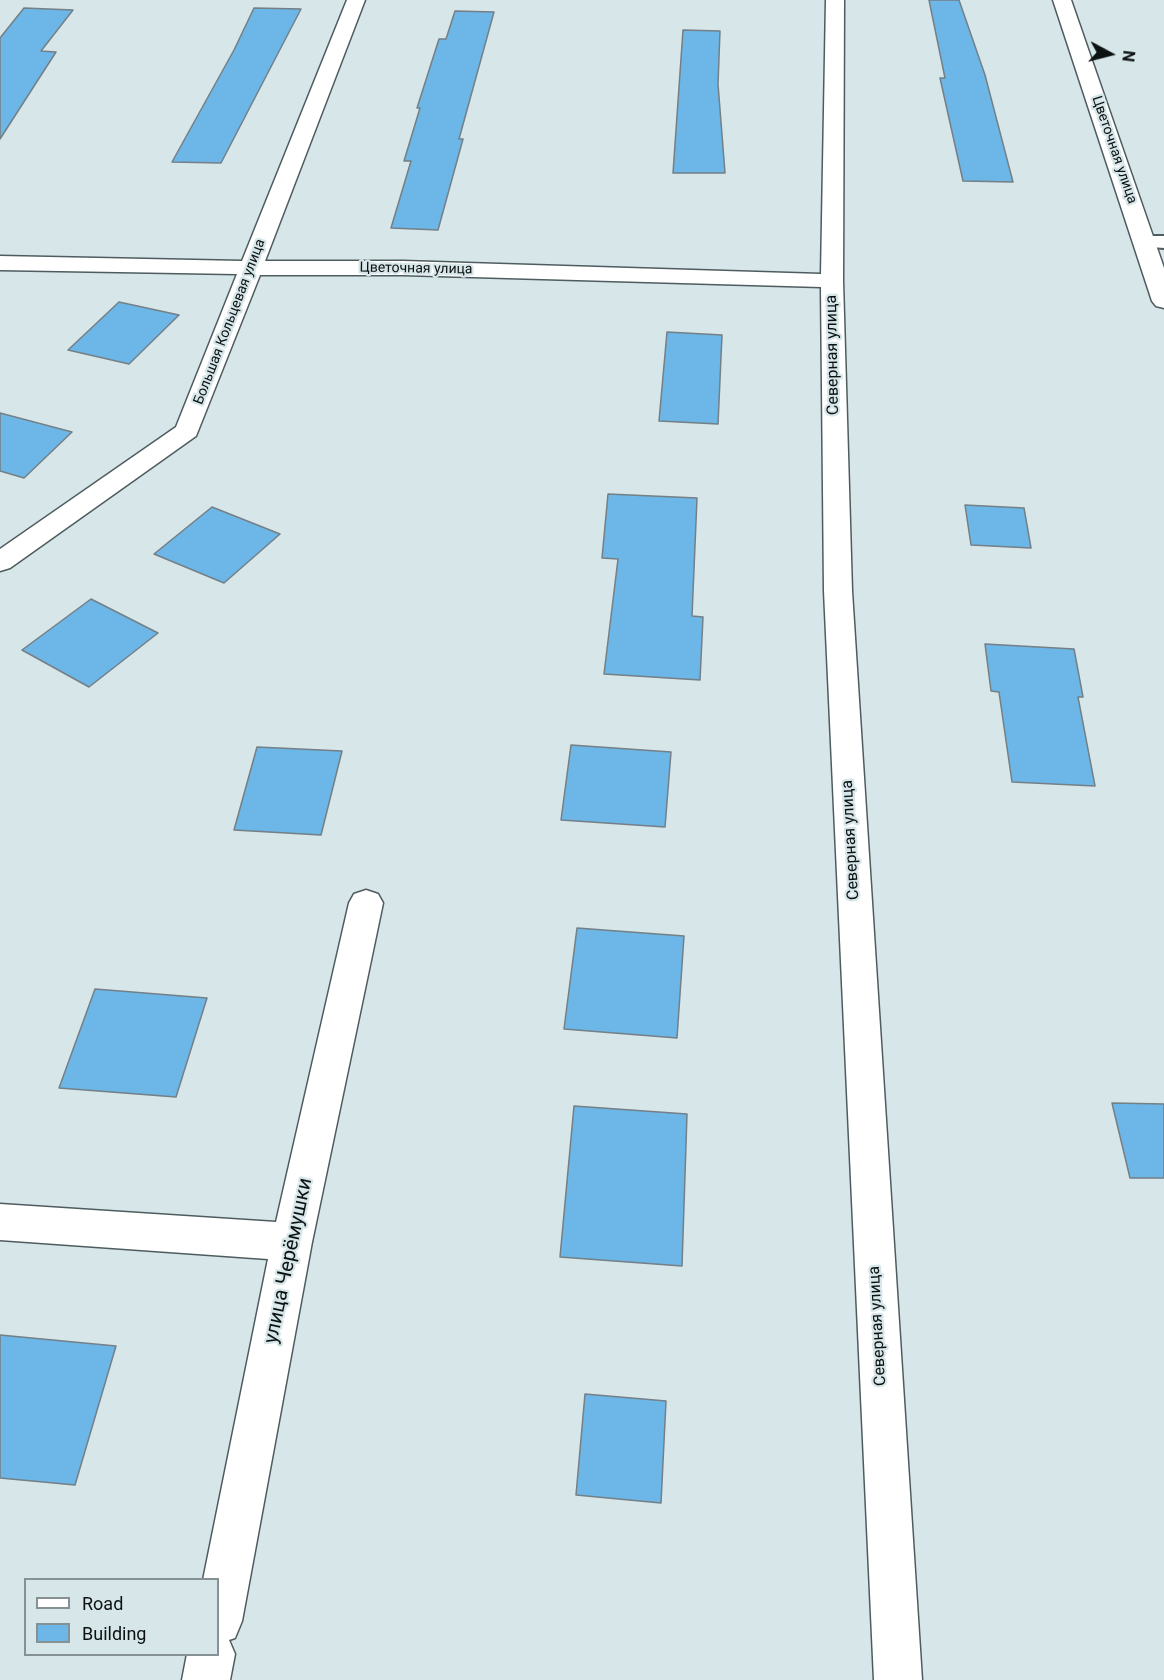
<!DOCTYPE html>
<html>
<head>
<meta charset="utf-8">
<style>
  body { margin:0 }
  #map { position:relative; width:1164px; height:1680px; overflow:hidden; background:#d6e6e9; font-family:Roboto,sans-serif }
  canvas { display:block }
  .legend { position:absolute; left:24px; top:1578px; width:195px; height:78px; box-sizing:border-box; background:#d6e6e9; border:2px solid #859193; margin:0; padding:8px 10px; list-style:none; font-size:18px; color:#0c1112 }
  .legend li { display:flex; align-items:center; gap:12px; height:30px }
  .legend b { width:30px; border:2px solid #859193 }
  .north { position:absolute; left:1080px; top:24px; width:60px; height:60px; -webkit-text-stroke:4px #d6e6e9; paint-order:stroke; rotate:97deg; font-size:16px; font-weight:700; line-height:24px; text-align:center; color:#0c1112 }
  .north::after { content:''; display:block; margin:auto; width:21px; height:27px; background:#0c1112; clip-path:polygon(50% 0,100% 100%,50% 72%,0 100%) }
</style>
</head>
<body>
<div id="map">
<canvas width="1164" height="1680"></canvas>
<ul class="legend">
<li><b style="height:8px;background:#fff"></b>Road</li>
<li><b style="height:16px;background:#6cb7e7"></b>Building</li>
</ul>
<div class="north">N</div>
</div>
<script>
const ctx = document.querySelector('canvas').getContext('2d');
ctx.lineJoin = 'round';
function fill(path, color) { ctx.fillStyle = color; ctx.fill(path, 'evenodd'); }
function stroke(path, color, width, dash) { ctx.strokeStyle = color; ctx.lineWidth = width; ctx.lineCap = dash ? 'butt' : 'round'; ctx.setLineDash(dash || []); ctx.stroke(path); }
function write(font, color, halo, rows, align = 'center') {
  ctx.font = font + ' Roboto,sans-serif'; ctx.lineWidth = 4.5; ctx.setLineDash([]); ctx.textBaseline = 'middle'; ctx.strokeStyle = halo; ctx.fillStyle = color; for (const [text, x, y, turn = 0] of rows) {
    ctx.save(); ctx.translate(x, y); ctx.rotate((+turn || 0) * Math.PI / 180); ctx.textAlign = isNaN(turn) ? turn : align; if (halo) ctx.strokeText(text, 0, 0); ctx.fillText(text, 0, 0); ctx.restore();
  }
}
const building = new Path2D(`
  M 929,0 L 959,0 L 985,75 L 1013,182 L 963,181 L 940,78 L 945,78 Z
  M 24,8 L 73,10 L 41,51 L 56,52 L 0,139 L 0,38 Z
  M 254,8 L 301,9 L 221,163 L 172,162 L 234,50 Z
  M 455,11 L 494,12 L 459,139 L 463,139 L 438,230 L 391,228 L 411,161 L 404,161 L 420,108 L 417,108 L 439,39 L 446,39 Z
  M 683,30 L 720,31 L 718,84 L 725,173 L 673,173 Z
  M 119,302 L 179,315 L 129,364 L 68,350 Z
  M 667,332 L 722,335 L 718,424 L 659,421 Z
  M 0,413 L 72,432 L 24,478 L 0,471 Z
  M 608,494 L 697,498 L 692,616 L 703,617 L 700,680 L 604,674 L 618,559 L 602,558 Z
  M 965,505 L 1024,508 L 1031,548 L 971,545 Z
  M 212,507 L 280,534 L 224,583 L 154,554 Z
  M 91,599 L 158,633 L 89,687 L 22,650 Z
  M 985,644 L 1074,649 L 1083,697 L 1078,697 L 1095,786 L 1012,782 L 999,692 L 991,691 Z
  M 571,745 L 671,752 L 665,827 L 561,820 Z
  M 257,747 L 342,751 L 321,835 L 234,830 Z
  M 577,928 L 684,936 L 677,1038 L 564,1029 Z
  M 95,989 L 207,998 L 176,1097 L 59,1088 Z
  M 1112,1103 L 1164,1104 L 1164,1178 L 1130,1178 Z
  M 574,1106 L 687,1114 L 682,1266 L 560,1257 Z
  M 0,1335 L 116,1346 L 75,1485 L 0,1478 Z
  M 585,1394 L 666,1401 L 661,1503 L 576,1495 Z`);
const service = new Path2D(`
  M 1145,236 L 1164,236 L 1164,248 L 1138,246 L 1135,242 L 1138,238 Z`);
const minor = new Path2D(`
  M 347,0 L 365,0 L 265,261 L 403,261 L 821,274 L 826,0 L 844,0 L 843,281 L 852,591 L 922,1680 L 874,1680 L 824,591 L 821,287 L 403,275 L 260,275 L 196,436 L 10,568 L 0,571 L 0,549 L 176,427 L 237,274 L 0,270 L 0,256 L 242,261 Z
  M 1053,0 L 1071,0 L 1164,268 L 1164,308 L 1156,306 L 1152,301 Z
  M 366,890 L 378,894 L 383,903 L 312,1242 L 242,1621 L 235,1638 L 229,1640 L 235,1654 L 230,1680 L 182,1680 L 187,1654 L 218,1654 L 218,1580 L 203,1580 L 268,1259 L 0,1240 L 0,1204 L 276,1222 L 349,903 L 354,894 Z`);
const farStreetnames = [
  ["Цветочная улица",1114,150,71],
  ["Цветочная улица",416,269,1],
  ["Большая Кольцевая улица",230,322,-69]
];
const streetNames = [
  ["Северная улица",833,355,-91],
  ["Северная улица",851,840,-93],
  ["Северная улица",878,1326,-93]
];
const nearStreetnames = [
  ["улица Черёмушки",289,1261,-78]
];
fill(building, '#6cb7e7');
stroke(building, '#747f86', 1.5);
stroke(service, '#4e5c5f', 4);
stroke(minor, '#4e5c5f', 3);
fill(service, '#fff');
fill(minor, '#fff');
write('14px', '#0c1112', '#d6e6e9', farStreetnames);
write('16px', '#0c1112', '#d6e6e9', streetNames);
write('20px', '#0c1112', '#d6e6e9', nearStreetnames);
</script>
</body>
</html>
